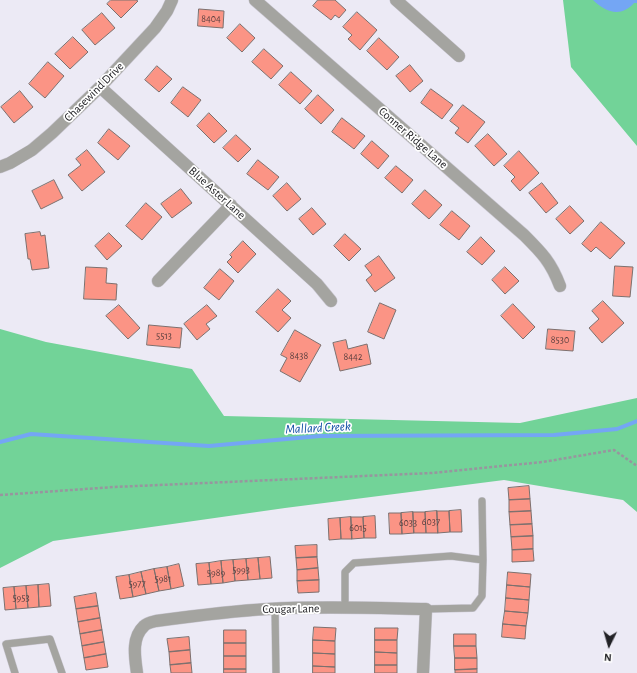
<!DOCTYPE html>
<html>
<head>
<meta charset="utf-8">
<style>
  body { margin:0 }
  #map { position:relative; width:637px; height:673px; overflow:hidden; background:#eceaf5; font-family:"Alegreya Sans",sans-serif }
  canvas { display:block }
  .north { position:absolute; left:589px; top:625px; width:40px; height:40px; -webkit-text-stroke:3px #fff; paint-order:stroke; rotate:185deg; font-size:11px; font-weight:700; line-height:16px; text-align:center; color:#222226 }
  .north::after { content:''; display:block; margin:auto; width:14px; height:18px; background:#222226; clip-path:polygon(50% 0,100% 100%,50% 72%,0 100%) }
</style>
</head>
<body>
<div id="map">
<canvas width="637" height="673"></canvas>
<div class="north">N</div>
</div>
<script>
const ctx = document.querySelector('canvas').getContext('2d');
ctx.lineJoin = 'round';
function fill(path, color) { ctx.fillStyle = color; ctx.fill(path, 'evenodd'); }
function stroke(path, color, width, dash) { ctx.strokeStyle = color; ctx.lineWidth = width; ctx.lineCap = dash ? 'butt' : 'round'; ctx.setLineDash(dash || []); ctx.stroke(path); }
function write(font, color, halo, rows, align = 'center') {
  ctx.font = font + ' "Alegreya Sans",sans-serif'; ctx.lineWidth = 3.5; ctx.setLineDash([]); ctx.textBaseline = 'middle'; ctx.strokeStyle = halo; ctx.fillStyle = color; for (const [text, x, y, turn = 0] of rows) {
    ctx.save(); ctx.translate(x, y); ctx.rotate((+turn || 0) * Math.PI / 180); ctx.textAlign = isNaN(turn) ? turn : align; if (halo) ctx.strokeText(text, 0, 0); ctx.fillText(text, 0, 0); ctx.restore();
  }
}
const forest = new Path2D(`
  M 563,0 L 637,0 L 637,146 L 571,67 Z
  M 0,329 L 46,342 L 192,369 L 224,416 L 520,423 L 637,398 L 637,512 L 623,500 L 504,480 L 285,508 L 53,541 L 0,568 Z`);
const water = new Path2D(`
  M 593,0 L 637,0 L 637,3 L 634,3 C 621,18 605,12 593,0 Z`);
const stream = new Path2D(`
  M 0,442 L 31,434 L 209,446 L 320,436 L 554,435 L 617,429 L 637,421`);
const building = new Path2D(`
  M 111,0 L 136,0 L 138,1 L 121,18 L 107,4 Z
  M 318,0 L 335,0 L 346,10 L 339,18 L 335,15 L 331,20 L 313,6 Z
  M 199,9 L 224,11 L 223,28 L 198,26 Z
  M 357,12 L 377,30 L 360,50 L 348,39 L 352,35 L 343,27 Z
  M 102,13 L 115,28 L 95,45 L 82,30 Z
  M 240,24 L 255,38 L 242,52 L 227,38 Z
  M 73,37 L 88,52 L 70,69 L 55,54 Z
  M 379,38 L 399,57 L 387,70 L 367,51 Z
  M 264,49 L 283,66 L 271,79 L 252,62 Z
  M 48,62 L 64,76 L 45,98 L 29,84 Z
  M 410,65 L 423,81 L 410,92 L 396,76 Z
  M 157,66 L 172,79 L 159,92 L 145,80 Z
  M 291,72 L 312,91 L 300,104 L 279,85 Z
  M 183,87 L 201,100 L 188,117 L 171,103 Z
  M 431,89 L 453,105 L 442,119 L 421,103 Z
  M 20,91 L 33,107 L 14,123 L 1,107 Z
  M 318,95 L 334,110 L 321,124 L 305,109 Z
  M 463,105 L 485,122 L 468,143 L 455,133 L 459,128 L 450,121 Z
  M 209,113 L 227,131 L 214,143 L 197,126 Z
  M 342,118 L 365,136 L 354,149 L 332,132 Z
  M 109,129 L 130,146 L 118,160 L 98,143 Z
  M 488,134 L 507,154 L 494,166 L 475,146 Z
  M 236,135 L 251,149 L 238,162 L 223,148 Z
  M 372,141 L 389,156 L 378,169 L 361,154 Z
  M 87,150 L 105,172 L 82,191 L 68,175 L 81,165 L 76,159 Z
  M 519,151 L 539,173 L 520,191 L 511,181 L 515,177 L 504,166 Z
  M 258,160 L 279,177 L 268,190 L 247,174 Z
  M 396,166 L 413,180 L 402,193 L 385,178 Z
  M 54,180 L 63,198 L 41,209 L 32,191 Z
  M 287,183 L 301,199 L 287,211 L 273,196 Z
  M 542,183 L 558,203 L 546,213 L 529,193 Z
  M 181,189 L 192,203 L 172,218 L 161,204 Z
  M 425,190 L 442,205 L 429,219 L 412,204 Z
  M 146,203 L 162,217 L 142,240 L 126,226 Z
  M 570,206 L 584,221 L 570,234 L 556,219 Z
  M 312,208 L 326,224 L 313,235 L 299,219 Z
  M 452,211 L 470,226 L 459,240 L 440,225 Z
  M 601,222 L 625,243 L 610,259 L 596,247 L 591,252 L 582,244 Z
  M 40,232 L 41,236 L 45,235 L 49,268 L 32,270 L 30,259 L 28,259 L 25,234 Z
  M 109,233 L 122,246 L 107,260 L 95,246 Z
  M 345,234 L 361,249 L 349,261 L 334,246 Z
  M 481,237 L 495,251 L 482,265 L 467,252 Z
  M 243,241 L 256,254 L 238,273 L 227,262 L 232,257 L 230,255 Z
  M 379,256 L 395,278 L 375,292 L 366,280 L 372,275 L 365,266 Z
  M 615,266 L 633,267 L 630,297 L 613,296 Z
  M 86,267 L 107,268 L 106,283 L 117,284 L 116,300 L 84,299 Z
  M 505,267 L 519,281 L 505,294 L 492,280 Z
  M 220,269 L 234,281 L 219,300 L 204,288 Z
  M 278,289 L 291,301 L 282,310 L 291,318 L 278,332 L 256,312 Z
  M 603,301 L 624,323 L 602,343 L 589,328 L 599,319 L 592,311 Z
  M 380,303 L 396,310 L 384,339 L 368,332 Z
  M 513,304 L 535,327 L 523,339 L 501,316 Z
  M 119,305 L 140,328 L 128,339 L 106,316 Z
  M 207,305 L 217,316 L 206,324 L 210,329 L 197,340 L 184,324 Z
  M 149,325 L 182,328 L 180,348 L 147,345 Z
  M 548,329 L 575,331 L 573,351 L 546,349 Z
  M 295,330 L 321,345 L 300,382 L 280,371 L 287,358 L 281,355 Z
  M 346,340 L 348,349 L 367,344 L 371,364 L 340,371 L 333,343 Z
  M 529,486 L 530,499 L 509,500 L 508,488 Z
  M 530,499 L 531,511 L 509,512 L 509,500 Z
  M 461,510 L 462,532 L 450,532 L 449,511 Z
  M 437,511 L 438,533 L 426,533 L 425,512 Z
  M 437,511 L 449,511 L 450,532 L 438,533 Z
  M 531,511 L 532,524 L 510,525 L 509,512 Z
  M 413,512 L 414,533 L 402,534 L 401,513 Z
  M 413,512 L 425,512 L 426,533 L 414,533 Z
  M 389,513 L 401,513 L 402,534 L 390,534 Z
  M 375,516 L 376,538 L 364,538 L 363,517 Z
  M 351,517 L 363,517 L 364,538 L 352,539 Z
  M 351,517 L 352,539 L 341,539 L 340,518 Z
  M 340,518 L 341,539 L 329,540 L 328,519 Z
  M 532,524 L 533,536 L 511,537 L 510,525 Z
  M 533,536 L 533,549 L 512,550 L 511,537 Z
  M 317,545 L 317,557 L 296,558 L 295,546 Z
  M 533,549 L 534,561 L 512,562 L 512,550 Z
  M 270,557 L 272,578 L 260,579 L 258,558 Z
  M 317,557 L 318,568 L 297,570 L 296,558 Z
  M 258,558 L 260,579 L 248,580 L 246,559 Z
  M 246,559 L 248,580 L 235,581 L 233,560 Z
  M 233,560 L 235,581 L 223,583 L 221,561 Z
  M 221,561 L 223,583 L 211,584 L 209,563 Z
  M 209,563 L 211,584 L 198,585 L 196,564 Z
  M 179,564 L 184,586 L 171,589 L 167,567 Z
  M 167,567 L 171,589 L 159,591 L 154,569 Z
  M 318,568 L 319,580 L 297,581 L 297,570 Z
  M 154,569 L 159,591 L 146,594 L 141,572 Z
  M 141,572 L 146,594 L 133,597 L 129,575 Z
  M 508,572 L 531,574 L 530,587 L 507,585 Z
  M 129,575 L 133,597 L 120,599 L 116,577 Z
  M 319,580 L 319,592 L 298,593 L 297,581 Z
  M 49,584 L 51,606 L 39,607 L 38,585 Z
  M 38,585 L 39,607 L 28,608 L 26,586 Z
  M 507,585 L 530,587 L 529,600 L 506,598 Z
  M 26,586 L 28,608 L 16,609 L 14,587 Z
  M 14,587 L 16,609 L 5,610 L 3,588 Z
  M 96,593 L 98,606 L 76,609 L 74,597 Z
  M 506,598 L 529,600 L 528,613 L 505,611 Z
  M 98,606 L 100,618 L 78,622 L 76,609 Z
  M 505,611 L 528,613 L 526,626 L 503,624 Z
  M 100,618 L 102,630 L 80,634 L 78,622 Z
  M 503,624 L 526,626 L 525,639 L 502,637 Z
  M 314,627 L 336,628 L 335,641 L 313,640 Z
  M 375,628 L 398,628 L 397,640 L 375,640 Z
  M 102,630 L 104,642 L 82,646 L 80,634 Z
  M 224,630 L 246,630 L 246,643 L 224,643 Z
  M 454,634 L 476,634 L 476,646 L 454,646 Z
  M 189,637 L 190,650 L 169,652 L 167,639 Z
  M 313,640 L 335,641 L 335,654 L 313,653 Z
  M 375,640 L 397,640 L 397,653 L 375,652 Z
  M 104,642 L 106,654 L 84,658 L 82,646 Z
  M 224,643 L 246,643 L 246,656 L 224,656 Z
  M 454,646 L 476,646 L 477,658 L 455,658 Z
  M 190,650 L 191,663 L 170,665 L 169,652 Z
  M 375,652 L 397,653 L 397,665 L 375,665 Z
  M 313,653 L 335,654 L 335,667 L 313,666 Z
  M 106,654 L 108,667 L 86,670 L 84,658 Z
  M 224,656 L 246,656 L 246,669 L 224,669 Z
  M 455,658 L 477,658 L 477,669 L 455,670 Z
  M 191,663 L 192,673 L 171,673 L 170,665 Z
  M 375,665 L 397,665 L 397,673 L 375,673 Z
  M 313,666 L 335,667 L 335,673 L 313,673 Z
  M 224,669 L 246,669 L 246,673 L 224,673 Z
  M 477,669 L 477,673 L 455,673 L 455,670 Z`);
const path = new Path2D(`
  M 0,495 L 114,487 L 432,473 L 543,462 L 614,450 L 637,466`);
const lane = new Path2D(`
  M 482,501 L 483,560
  M 275,608 L 276,673
  M 345,608 L 345,572 L 354,563 L 451,556 L 483,560 L 482,596 L 473,608 L 426,609
  M 15,673 L 6,644 L 50,639 L 62,673`);
const street = new Path2D(`
  M 255,0 L 524,235 C 542,253 551,262 560,286
  M 396,0 L 459,56
  M 100,87 L 317,284 L 331,301
  M 0,167 L 10,163 L 32,150 L 52,133 L 100,87 L 155,28 L 167,11 L 172,0
  M 158,281 L 231,205
  M 137,673 C 135,658 131,638 144,626 C 147,623 152,622 156,621 C 193,616 230,611 268,609 C 320,606 373,608 426,609 L 423,673`);
const numberNames = [
  ["8404",211,19],
  ["5513",164,336],
  ["8530",560,340],
  ["8438",299,356],
  ["8442",353,357],
  ["6037",431,522],
  ["6033",408,523],
  ["6015",358,528],
  ["5993",241,570],
  ["5989",216,573],
  ["5981",163,579],
  ["5977",137,584],
  ["5953",21,598]
];
const streetNames = [
  ["Chasewind Drive",94,92,-45],
  ["Conner Ridge Lane",413,138,41],
  ["Blue Aster Lane",217,193,42],
  ["Cougar Lane",291,609,-1]
];
const waterNames = [
  ["Mallard Creek",318,428,-3]
];
fill(forest, '#72d398');
fill(water, '#74a6f4');
stroke(stream, '#74a6f4', 4);
fill(building, '#fb9485');
stroke(building, '#7c706e', 1);
stroke(lane, '#c8c6d0', 8);
stroke(street, '#c8c6d0', 13);
stroke(path, '#97969e', 2.5, [3, 2]);
stroke(lane, '#a4a4a0', 7);
stroke(street, '#a4a4a0', 12);
write('10px', '#583e3e', null, numberNames);
write('12px', '#222226', '#fff', streetNames);
write('italic 13px', '#0848a1', '#fff', waterNames);
</script>
</body>
</html>
